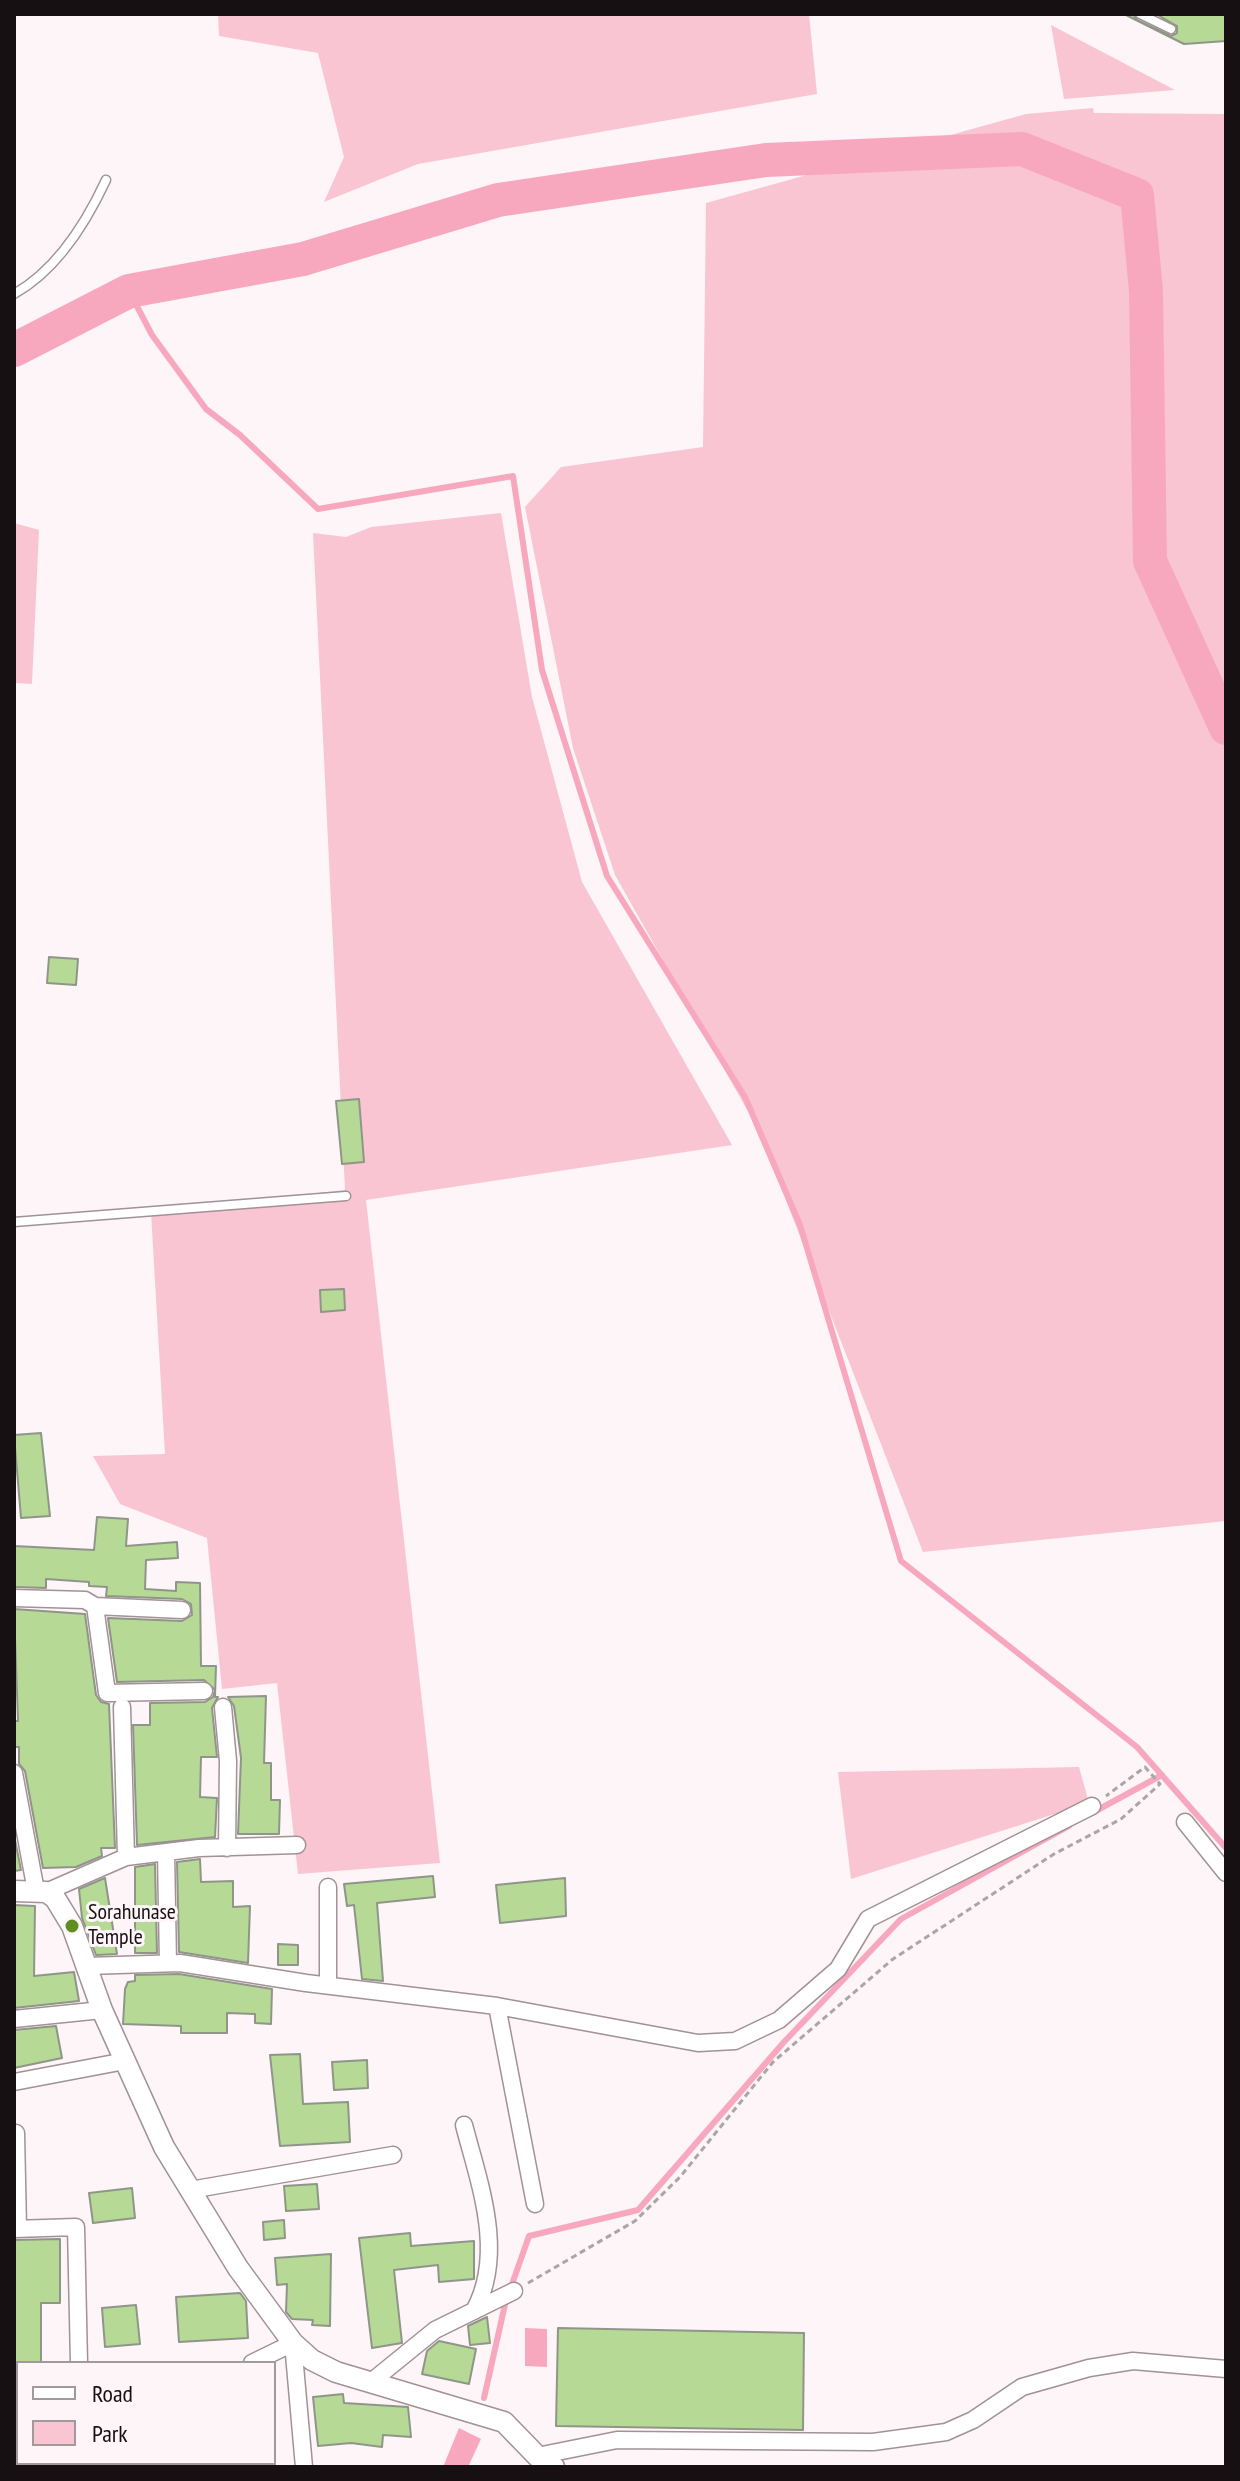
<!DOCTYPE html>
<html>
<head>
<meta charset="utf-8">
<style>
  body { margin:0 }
  #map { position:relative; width:1240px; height:2481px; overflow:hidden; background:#fdf5f7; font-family:"PT Sans Narrow",sans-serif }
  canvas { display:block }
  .frame { position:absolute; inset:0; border:16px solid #161012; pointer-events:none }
  .legend { position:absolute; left:16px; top:2361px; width:260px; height:104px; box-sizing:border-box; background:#fdf5f7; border:2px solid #a1999b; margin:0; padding:10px 14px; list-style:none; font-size:24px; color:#161012 }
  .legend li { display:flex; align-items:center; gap:16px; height:40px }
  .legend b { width:40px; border:2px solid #a1999b }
</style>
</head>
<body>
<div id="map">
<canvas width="1240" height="2481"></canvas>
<div class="frame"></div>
<ul class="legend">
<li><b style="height:10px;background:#fff"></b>Road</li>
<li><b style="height:22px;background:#f9c5d3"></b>Park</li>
</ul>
</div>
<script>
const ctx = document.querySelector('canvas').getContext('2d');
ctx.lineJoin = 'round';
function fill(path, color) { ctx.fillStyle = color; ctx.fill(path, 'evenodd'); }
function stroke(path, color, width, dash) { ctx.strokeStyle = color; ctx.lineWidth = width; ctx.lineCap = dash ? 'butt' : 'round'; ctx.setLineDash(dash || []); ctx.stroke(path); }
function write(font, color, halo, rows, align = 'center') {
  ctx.font = font + ' "PT Sans Narrow",sans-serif'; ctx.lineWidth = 6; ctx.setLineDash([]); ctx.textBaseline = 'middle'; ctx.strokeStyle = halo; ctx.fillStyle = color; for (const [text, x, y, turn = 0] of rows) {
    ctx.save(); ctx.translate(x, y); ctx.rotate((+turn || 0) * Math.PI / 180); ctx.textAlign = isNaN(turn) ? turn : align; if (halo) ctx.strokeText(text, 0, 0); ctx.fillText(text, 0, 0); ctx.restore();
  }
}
const green = new Path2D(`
  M 218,14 L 809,14 L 817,94 L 418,164 L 324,202 L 344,157 L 318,53 L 219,36 Z
  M 1051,25 L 1175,90 L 1064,99 Z
  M 1093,108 L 1094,113 L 1226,114 L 1226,1521 L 923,1552 L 759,1131 L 615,875 L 573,748 L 525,507 L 561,467 L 703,447 L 706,203 L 1026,114 Z
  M 501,513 L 532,697 L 582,882 L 732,1145 L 366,1200 L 440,1863 L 298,1874 L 277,1683 L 222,1689 L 207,1538 L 120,1504 L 93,1456 L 165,1454 L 151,1212 L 345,1190 L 313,533 L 346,537 L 371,527 Z
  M 14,523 L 39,530 L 32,684 L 14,683 Z
  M 1079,1767 L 1089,1803 L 851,1879 L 838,1772 Z`);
const water = new Path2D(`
  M 525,2328 L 547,2329 L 547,2367 L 525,2366 Z
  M 459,2428 L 481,2439 L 468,2467 L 443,2467 Z`);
const stream = new Path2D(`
  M 129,291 L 152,335 L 206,409 L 240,435 L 318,509 L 513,476 L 542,670 L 607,876 L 745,1097 L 800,1225 L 901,1561 L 1137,1747 L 1226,1848
  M 1092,1813 L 1162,1775
  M 510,2290 L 529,2236 L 638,2210 L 784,2042 L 901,1919 L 1069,1826
  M 484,2398 L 506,2300`);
const river = new Path2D(`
  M 14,350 L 129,291 L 303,259 L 498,200 L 766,160 L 1022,149 L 1137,195 L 1146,291 L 1150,561 L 1226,728`);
const building = new Path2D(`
  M 1124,14 L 1133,14 L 1137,20 L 1171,36 L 1177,33 L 1177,26 L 1156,14 L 1226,14 L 1226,41 L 1184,44 Z
  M 49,957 L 78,959 L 76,985 L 47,983 Z
  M 359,1099 L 364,1162 L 342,1164 L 336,1101 Z
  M 344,1289 L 345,1310 L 321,1312 L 320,1290 Z
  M 41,1433 L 50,1516 L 21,1518 L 14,1435 Z
  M 97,1517 L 128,1519 L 126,1546 L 177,1542 L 178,1558 L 146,1560 L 145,1589 L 176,1591 L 176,1582 L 200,1583 L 201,1666 L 216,1666 L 215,1697 L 218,1697 L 212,1708 L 217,1757 L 201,1757 L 200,1797 L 217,1798 L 215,1837 L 137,1845 L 133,1725 L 150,1725 L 150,1703 L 205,1702 L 213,1697 L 215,1690 L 204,1680 L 117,1682 L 108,1618 L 182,1621 L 192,1615 L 191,1604 L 182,1599 L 106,1596 L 107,1587 L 89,1586 L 89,1582 L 46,1579 L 46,1588 L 14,1587 L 14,1546 L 94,1550 Z
  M 14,1609 L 85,1614 L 96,1695 L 101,1702 L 109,1704 L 115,1848 L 101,1848 L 102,1856 L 76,1867 L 43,1868 L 25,1771 L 19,1764 L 19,1747 L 14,1747 L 14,1721 L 18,1721 Z
  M 266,1696 L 264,1763 L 271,1763 L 271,1800 L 280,1800 L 279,1834 L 238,1834 L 241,1758 L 234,1706 L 228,1697 Z
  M 14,1835 L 21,1870 L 14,1871 Z
  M 200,1859 L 201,1882 L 233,1881 L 233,1907 L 250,1906 L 248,1963 L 179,1952 L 177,1862 Z
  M 155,1864 L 157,1953 L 135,1953 L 135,1867 Z
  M 433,1876 L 435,1897 L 377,1903 L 383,1981 L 362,1979 L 354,1905 L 347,1906 L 344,1884 Z
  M 105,1878 L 117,1954 L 96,1955 L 82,1918 L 79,1889 Z
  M 565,1878 L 566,1916 L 500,1923 L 496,1885 Z
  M 14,1905 L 35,1906 L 34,1976 L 74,1972 L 79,2001 L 14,2008 Z
  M 278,1944 L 298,1945 L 298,1965 L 278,1965 Z
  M 179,1974 L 272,1989 L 271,2024 L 255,2023 L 255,2014 L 227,2013 L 227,2033 L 181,2033 L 181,2026 L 123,2024 L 125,1989 L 128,1982 L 135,1981 L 135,1975 Z
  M 56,2026 L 62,2058 L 14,2068 L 14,2030 Z
  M 300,2054 L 303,2104 L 348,2102 L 350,2142 L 280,2146 L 270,2055 Z
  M 367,2060 L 368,2088 L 334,2090 L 332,2062 Z
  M 317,2184 L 319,2209 L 286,2211 L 284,2186 Z
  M 132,2188 L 135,2218 L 93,2223 L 89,2193 Z
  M 284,2220 L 285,2238 L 264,2240 L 263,2222 Z
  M 410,2233 L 411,2246 L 474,2241 L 474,2279 L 439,2282 L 438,2265 L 394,2270 L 402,2343 L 372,2348 L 359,2238 Z
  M 60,2239 L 60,2303 L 41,2303 L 41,2363 L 14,2363 L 14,2240 Z
  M 331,2254 L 330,2326 L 312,2325 L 313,2320 L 292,2319 L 286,2312 L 287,2284 L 277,2285 L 275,2258 Z
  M 240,2293 L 246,2301 L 248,2338 L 179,2342 L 176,2297 Z
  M 136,2305 L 140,2344 L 105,2347 L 102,2308 Z
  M 487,2317 L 490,2343 L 470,2345 L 468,2326 Z
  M 558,2328 L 804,2333 L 803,2430 L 556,2426 Z
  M 439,2341 L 476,2349 L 469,2384 L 422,2374 L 427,2351 Z
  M 343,2394 L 344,2403 L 408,2407 L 411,2437 L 383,2435 L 382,2447 L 351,2443 L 318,2446 L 313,2397 Z`);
const path = new Path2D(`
  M 528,2283 L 635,2221 L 680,2177 L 773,2062 L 893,1959 L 1054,1854 L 1121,1819 L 1160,1784 L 1145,1767 L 1106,1796`);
const service = new Path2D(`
  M 1140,14 L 1171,29
  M 14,294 C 57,270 86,223 106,180
  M 14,1222 L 346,1196`);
const minor = new Path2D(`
  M 14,1598 L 85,1600 L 95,1606 L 107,1693 L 204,1691
  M 95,1606 L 182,1610
  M 122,1707 L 126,1857
  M 223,1707 L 228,1761 L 227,1848
  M 14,1773 L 36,1891
  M 1185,1822 L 1226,1873
  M 166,1853 L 168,1963
  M 328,1887 L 328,1985
  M 46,1892 L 126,1857 L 199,1848 L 297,1845
  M 87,1966 L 180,1963 L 306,1983 L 497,2006 L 698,2043 L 735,2041 L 779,2020 L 838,1969 L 868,1919 L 1092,1806
  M 497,2006 L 535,2204
  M 14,2019 L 102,2010
  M 14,2082 L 125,2061
  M 464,2125 C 479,2183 506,2253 474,2311
  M 16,2133 L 18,2229
  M 190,2190 L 393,2155
  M 14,2229 L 76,2227 L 79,2363
  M 252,2363 L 293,2343 L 304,2467
  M 371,2382 L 435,2330 L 514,2291
  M 537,2456 L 617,2440 L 873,2442 L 946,2432 L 973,2420 L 1022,2387 L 1089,2368 L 1133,2361 L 1226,2369
  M 82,2463 L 82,2467`);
const tertiary = new Path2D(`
  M 14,1891 L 46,1892 L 55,1898 L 72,1926 L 102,2010 L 164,2147 L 238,2268 L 293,2343 L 312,2360 L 336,2372 L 504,2422 L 537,2456 L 554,2467`);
const markers = [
  [72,1926,8,"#608e21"]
];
const poiNames = [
  ["Sorahunase",88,1913],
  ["Temple",88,1938]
];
fill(green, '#f9c5d3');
fill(water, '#f7a8bf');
stroke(stream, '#f7a8bf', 6);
stroke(river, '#f7a8bf', 34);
fill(building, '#b6d995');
stroke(building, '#8f9689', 2);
stroke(service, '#a29195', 11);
stroke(minor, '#a29195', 19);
stroke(tertiary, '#a29195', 23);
stroke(path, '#aca5a7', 3, [6, 4]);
stroke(service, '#fff', 8);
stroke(minor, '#fff', 16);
stroke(tertiary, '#fff', 20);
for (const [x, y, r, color] of markers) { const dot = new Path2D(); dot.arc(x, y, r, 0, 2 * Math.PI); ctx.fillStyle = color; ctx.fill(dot); stroke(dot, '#fdf5f7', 3); }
write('22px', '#161012', '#fdf5f7', poiNames, 'left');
</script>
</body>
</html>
